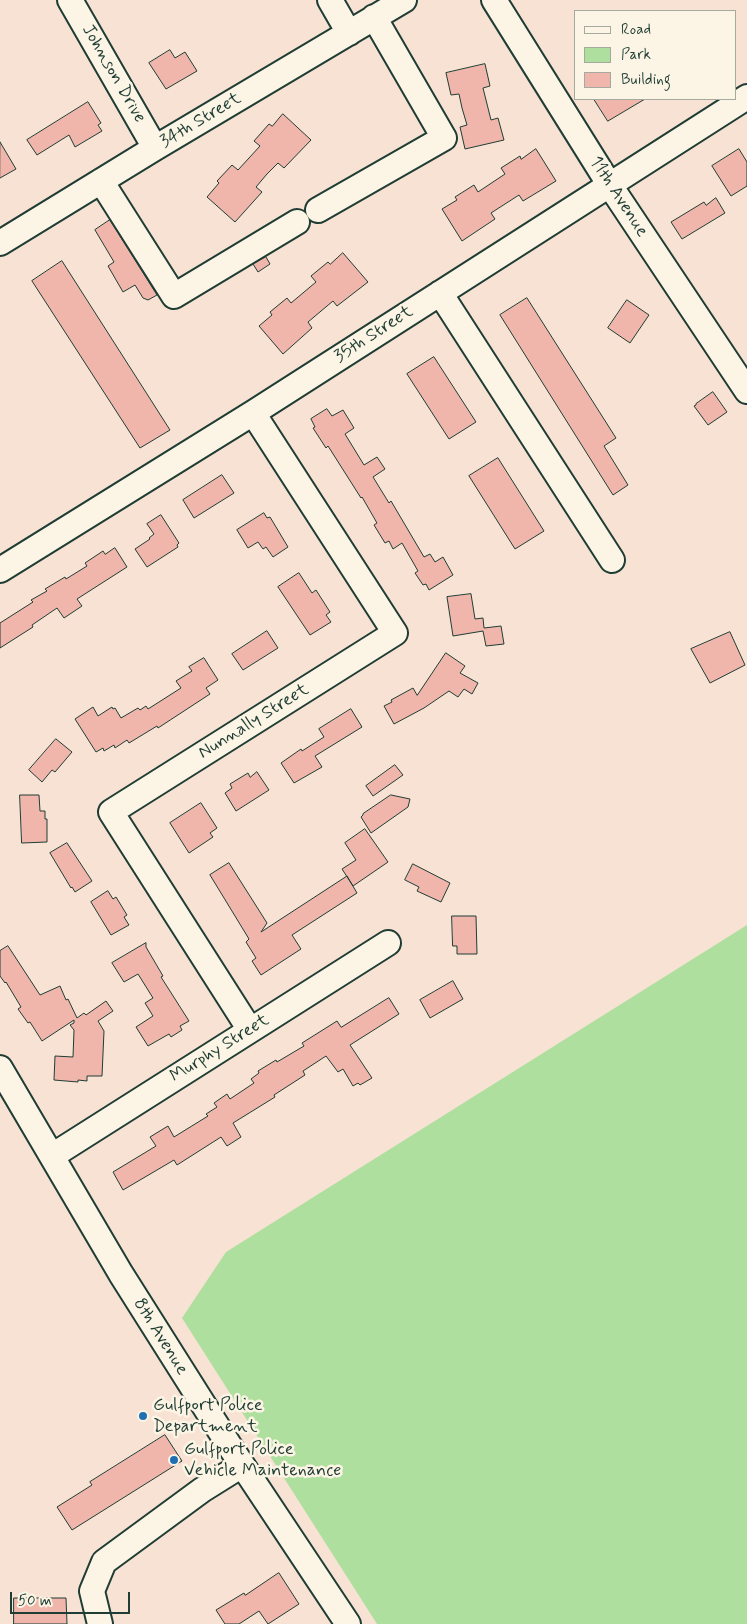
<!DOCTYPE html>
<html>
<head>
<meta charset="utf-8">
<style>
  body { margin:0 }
  #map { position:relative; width:747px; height:1624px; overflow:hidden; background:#f8e2d4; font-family:Mynerve,sans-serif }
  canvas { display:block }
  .legend { position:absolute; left:574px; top:10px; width:162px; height:90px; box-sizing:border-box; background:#fcf5e5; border:1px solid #a4ab9e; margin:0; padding:6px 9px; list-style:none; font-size:15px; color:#1f3d34 }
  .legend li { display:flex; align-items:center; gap:10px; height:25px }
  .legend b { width:25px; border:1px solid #a4ab9e }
  .scale { position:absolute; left:10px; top:1592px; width:120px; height:22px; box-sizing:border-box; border:2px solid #1f3d34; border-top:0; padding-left:6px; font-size:15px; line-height:18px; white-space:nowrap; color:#1f3d34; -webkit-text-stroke:4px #fcf5e5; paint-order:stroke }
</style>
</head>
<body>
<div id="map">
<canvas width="747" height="1624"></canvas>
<ul class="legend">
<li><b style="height:6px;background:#fcf5e5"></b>Road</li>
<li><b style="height:14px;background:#afdf9f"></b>Park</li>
<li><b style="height:14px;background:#f0b5ab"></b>Building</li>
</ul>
<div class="scale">50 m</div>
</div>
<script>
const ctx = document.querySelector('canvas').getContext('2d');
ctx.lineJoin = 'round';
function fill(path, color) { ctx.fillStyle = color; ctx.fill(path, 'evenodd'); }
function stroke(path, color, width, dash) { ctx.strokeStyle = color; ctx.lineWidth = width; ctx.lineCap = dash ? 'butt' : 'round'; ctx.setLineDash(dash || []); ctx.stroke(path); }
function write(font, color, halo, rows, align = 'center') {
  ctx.font = font + ' Mynerve,sans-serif'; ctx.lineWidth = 5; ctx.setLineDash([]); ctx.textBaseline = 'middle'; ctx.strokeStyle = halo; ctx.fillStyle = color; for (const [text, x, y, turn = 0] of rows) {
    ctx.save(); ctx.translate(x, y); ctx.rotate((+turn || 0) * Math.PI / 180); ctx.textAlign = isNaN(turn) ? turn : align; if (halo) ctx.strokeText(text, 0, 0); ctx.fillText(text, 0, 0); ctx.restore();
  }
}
const green = new Path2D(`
  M 747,925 L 747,1624 L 377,1624 L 182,1318 L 226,1252 Z`);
const building = new Path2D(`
  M 170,50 L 175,58 L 185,52 L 197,71 L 166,89 L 149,63 Z
  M 485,64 L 490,86 L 483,88 L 491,120 L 498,118 L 504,140 L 465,149 L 460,127 L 467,125 L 462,108 L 459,94 L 451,95 L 446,73 Z
  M 594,99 L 645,99 L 608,121 Z
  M 88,102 L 101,123 L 98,125 L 102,131 L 75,147 L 69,135 L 37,155 L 27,140 Z
  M 283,114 L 311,140 L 284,168 L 278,163 L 267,174 L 256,187 L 262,192 L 235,222 L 207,197 L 219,183 L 217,181 L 232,165 L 238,170 L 260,146 L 254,141 L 269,124 L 272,126 Z
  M 0,142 L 16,169 L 0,178 Z
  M 536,149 L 556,181 L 523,201 L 519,195 L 491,213 L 495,219 L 462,241 L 442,209 L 457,200 L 455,197 L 474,185 L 478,192 L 505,174 L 501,168 L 520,156 L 521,159 Z
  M 739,149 L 747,162 L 747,186 L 731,196 L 712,166 Z
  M 716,198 L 725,213 L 682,239 L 671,222 L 704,202 L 706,205 Z
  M 110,220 L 157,295 L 148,300 L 143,298 L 135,285 L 123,292 L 108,266 L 114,262 L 95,230 Z
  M 343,253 L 368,282 L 337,306 L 333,301 L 308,322 L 312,328 L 283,354 L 259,326 L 272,315 L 270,312 L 287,298 L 291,303 L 316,282 L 311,276 L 328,262 L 330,264 Z
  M 266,257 L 270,264 L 258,272 L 253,264 Z
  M 62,261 L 170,430 L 140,448 L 32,281 Z
  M 527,298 L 616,438 L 604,446 L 628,485 L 613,495 L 500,315 Z
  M 627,300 L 649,315 L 630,343 L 608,328 Z
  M 434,357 L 476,422 L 449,439 L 407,374 Z
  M 713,392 L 727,412 L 708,425 L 694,406 L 696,405 L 696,404 Z
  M 327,409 L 332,416 L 343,410 L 354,428 L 345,434 L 364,465 L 377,457 L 385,469 L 373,477 L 389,503 L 391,501 L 424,557 L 430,554 L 435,562 L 443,557 L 453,575 L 429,590 L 426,584 L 423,585 L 415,573 L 418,571 L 402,543 L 393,549 L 389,541 L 385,543 L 374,525 L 377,523 L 362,497 L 361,498 L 328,446 L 326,448 L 313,428 L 315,427 L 311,419 Z
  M 498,458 L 544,531 L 515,549 L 469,476 Z
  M 222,475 L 234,493 L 194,518 L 183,500 Z
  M 264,513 L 267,518 L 270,517 L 288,547 L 273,557 L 266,547 L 263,549 L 258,542 L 248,548 L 237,530 Z
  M 161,515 L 179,543 L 177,545 L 178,547 L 147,567 L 135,549 L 150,539 L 149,538 L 154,534 L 147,524 Z
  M 115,548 L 127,567 L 77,599 L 82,606 L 64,618 L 57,608 L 32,625 L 33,627 L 0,648 L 0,623 L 33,602 L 31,600 L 47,591 L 45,589 L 65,577 L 66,579 L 87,566 L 85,563 L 103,551 L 105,554 Z
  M 299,573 L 312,593 L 316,590 L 330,612 L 326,615 L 331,622 L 310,635 L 278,587 Z
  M 471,594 L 475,619 L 483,618 L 484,628 L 501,626 L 504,644 L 486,646 L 483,631 L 453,636 L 447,597 Z
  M 267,631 L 278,648 L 243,670 L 232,654 Z
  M 730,632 L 745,665 L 710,683 L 691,649 Z
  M 446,653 L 465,666 L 460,673 L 478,683 L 472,694 L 464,689 L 458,697 L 449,691 L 424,708 L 394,724 L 384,706 L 392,702 L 391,700 L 413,688 L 417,695 Z
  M 204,658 L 218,680 L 206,688 L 210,694 L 158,728 L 157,726 L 129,743 L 127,740 L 115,748 L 114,745 L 104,751 L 103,748 L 96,752 L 75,719 L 93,707 L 98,716 L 112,707 L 113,709 L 115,708 L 121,718 L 138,708 L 140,710 L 146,706 L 148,709 L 181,688 L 176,681 L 192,671 L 189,667 Z
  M 351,709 L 362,727 L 315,756 L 322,767 L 294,783 L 281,763 L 301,749 L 302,751 L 324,737 L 319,729 Z
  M 56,739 L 72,752 L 55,772 L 52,770 L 42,782 L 29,770 Z
  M 395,765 L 403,775 L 373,796 L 366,786 Z
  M 257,772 L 269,790 L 236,811 L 225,793 L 232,788 L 230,784 L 248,773 L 250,777 Z
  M 20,795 L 39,795 L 40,811 L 45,811 L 45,819 L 47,819 L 47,842 L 22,843 Z
  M 391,795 L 410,799 L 408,807 L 371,833 L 361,817 L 363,815 L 363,814 Z
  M 201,803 L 217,828 L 210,833 L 213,837 L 189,853 L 170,823 Z
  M 365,829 L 388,862 L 353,886 L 342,869 L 356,860 L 345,843 Z
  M 67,843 L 92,881 L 75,892 L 72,887 L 71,888 L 50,853 Z
  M 229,863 L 267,923 L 261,932 L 347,876 L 357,893 L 292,935 L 301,949 L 261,975 L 252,961 L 256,958 L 246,942 L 249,939 L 210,875 Z
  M 413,864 L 450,883 L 441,902 L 417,891 L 419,887 L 405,880 Z
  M 108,891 L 113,899 L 116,897 L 127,915 L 124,917 L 129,925 L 111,935 L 91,902 Z
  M 452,916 L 476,916 L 477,954 L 457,954 L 457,946 L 453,946 Z
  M 146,943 L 146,947 L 163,976 L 161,977 L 189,1021 L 180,1026 L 182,1030 L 171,1037 L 169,1034 L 148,1046 L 136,1027 L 153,1016 L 145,1003 L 153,998 L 138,974 L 124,982 L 112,963 Z
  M 8,946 L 40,995 L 60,986 L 66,1000 L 68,999 L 77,1018 L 84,1013 L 86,1015 L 106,1001 L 113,1011 L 98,1021 L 104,1031 L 102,1076 L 87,1076 L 87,1081 L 78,1080 L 78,1082 L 54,1080 L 55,1056 L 73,1057 L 74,1030 L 70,1025 L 74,1023 L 74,1020 L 42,1041 L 30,1022 L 28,1023 L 18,1009 L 21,1007 L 6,982 L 5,983 L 0,976 L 0,951 Z
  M 453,981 L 463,999 L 430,1018 L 420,1000 Z
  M 389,998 L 399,1014 L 350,1045 L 372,1078 L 360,1085 L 358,1083 L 353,1086 L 343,1069 L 338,1072 L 326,1056 L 303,1071 L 305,1075 L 274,1095 L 275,1097 L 233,1123 L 241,1137 L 227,1146 L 221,1137 L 177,1165 L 174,1160 L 123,1190 L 113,1172 L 156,1146 L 150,1137 L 168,1126 L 174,1137 L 208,1116 L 206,1114 L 217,1107 L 214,1103 L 227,1094 L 230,1099 L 254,1083 L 251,1079 L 259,1073 L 258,1071 L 276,1060 L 277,1062 L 304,1046 L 302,1043 L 337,1021 L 341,1027 Z
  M 165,1435 L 182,1461 L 72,1530 L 57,1507 L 92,1485 L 90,1482 Z
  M 279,1573 L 299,1604 L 268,1624 L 259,1611 L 239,1624 L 225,1624 L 216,1610 L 244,1593 L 245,1595 Z
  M 14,1598 L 66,1598 L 67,1624 L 14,1624 Z`);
const minor = new Path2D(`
  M 70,0 L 155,148
  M 330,0 L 349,33
  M 494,0 L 609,184 L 747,391
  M 101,181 L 174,296 L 297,222
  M 318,210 L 444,138 L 374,17
  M 0,243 L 155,148 L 404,0
  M 440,293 L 612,560
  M 0,570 L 253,413 L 747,97
  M 250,1030 L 111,812 L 395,633 L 253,413
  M 0,1068 L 121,1274 L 229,1445 L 348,1624
  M 52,1156 L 388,943
  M 100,1624 L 92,1591 L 104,1562 L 202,1490 L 242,1465`);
const markers = [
  [143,1416,5,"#1f6fb2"],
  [174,1460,5,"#1f6fb2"]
];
const streetNames = [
  ["Johnson Drive",113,74,60],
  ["34th Street",201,121,-31],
  ["11th Avenue",618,197,57],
  ["35th Street",374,335,-33],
  ["Nunnally Street",254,722,-32],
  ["Murphy Street",220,1049,-32],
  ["8th Avenue",160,1337,58]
];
const poiNames = [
  ["Gulfport Police",153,1406],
  ["Department",153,1427],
  ["Gulfport Police",184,1450],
  ["Vehicle Maintenance",184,1471]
];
fill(green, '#afdf9f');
fill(building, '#f0b5ab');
stroke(building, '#1f3d34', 1);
stroke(minor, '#1f3d34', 28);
stroke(minor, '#fcf5e5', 24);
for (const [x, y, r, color] of markers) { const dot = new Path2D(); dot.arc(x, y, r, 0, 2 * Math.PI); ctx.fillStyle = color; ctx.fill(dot); stroke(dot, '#fcf5e5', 2); }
write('18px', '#1f3d34', '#fcf5e5', streetNames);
write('18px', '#1f3d34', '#fcf5e5', poiNames, 'left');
</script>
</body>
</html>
